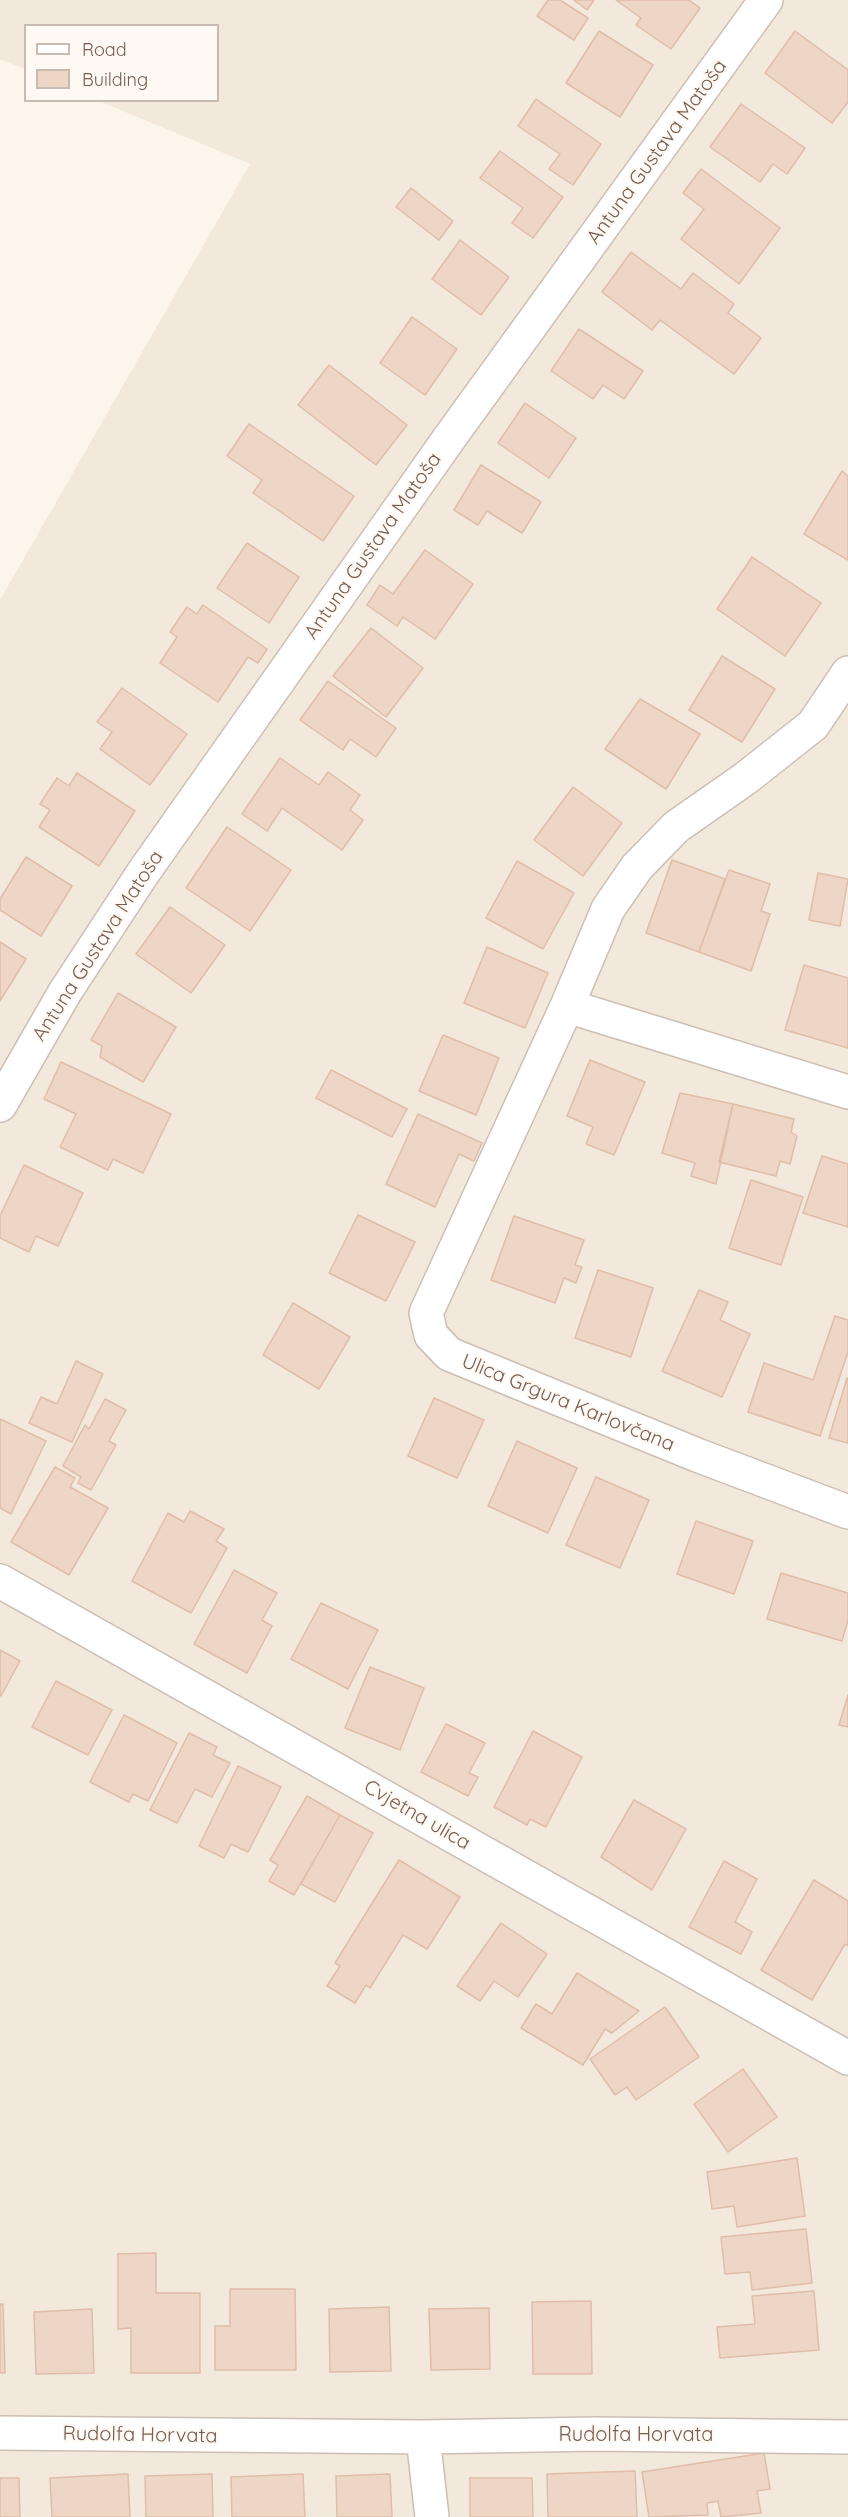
<!DOCTYPE html>
<html>
<head>
<meta charset="utf-8">
<style>
  body { margin:0 }
  #map { position:relative; width:848px; height:2517px; overflow:hidden; background:#fbf5ec; font-family:Quicksand,sans-serif }
  canvas { display:block }
  .legend { position:absolute; left:24px; top:24px; width:195px; height:78px; box-sizing:border-box; background:#fef9f3; border:2px solid #c7bbb2; margin:0; padding:8px 10px; list-style:none; font-size:18px; color:#755d51 }
  .legend li { display:flex; align-items:center; gap:12px; height:30px }
  .legend b { width:30px; border:2px solid #c7bbb2 }
</style>
</head>
<body>
<div id="map">
<canvas width="848" height="2517"></canvas>
<ul class="legend">
<li><b style="height:8px;background:#fff"></b>Road</li>
<li><b style="height:16px;background:#eed6c6"></b>Building</li>
</ul>
</div>
<script>
const ctx = document.querySelector('canvas').getContext('2d');
ctx.lineJoin = 'round';
function fill(path, color) { ctx.fillStyle = color; ctx.fill(path, 'evenodd'); }
function stroke(path, color, width, dash) { ctx.strokeStyle = color; ctx.lineWidth = width; ctx.lineCap = dash ? 'butt' : 'round'; ctx.setLineDash(dash || []); ctx.stroke(path); }
function write(font, color, halo, rows, align = 'center') {
  ctx.font = font + ' Quicksand,sans-serif'; ctx.lineWidth = 4.5; ctx.setLineDash([]); ctx.textBaseline = 'middle'; ctx.strokeStyle = halo; ctx.fillStyle = color; for (const [text, x, y, turn = 0] of rows) {
    ctx.save(); ctx.translate(x, y); ctx.rotate((+turn || 0) * Math.PI / 180); ctx.textAlign = isNaN(turn) ? turn : align; if (halo) ctx.strokeText(text, 0, 0); ctx.fillText(text, 0, 0); ctx.restore();
  }
}
const residential = new Path2D(`
  M 0,0 L 848,0 L 848,2517 L 0,2517 L 0,600 L 250,164 L 99,101 L 218,100 L 218,26 L 26,26 L 25,69 L 0,59 Z`);
const building = new Path2D(`
  M 548,0 L 560,0 L 588,18 L 574,40 L 537,16 Z
  M 574,0 L 594,0 L 587,10 Z
  M 616,0 L 689,0 L 700,8 L 671,49 L 636,25 L 641,18 Z
  M 599,31 L 653,65 L 620,117 L 566,83 Z
  M 795,31 L 848,70 L 848,102 L 832,123 L 765,73 Z
  M 536,99 L 601,144 L 573,185 L 549,169 L 560,154 L 518,126 Z
  M 741,104 L 805,148 L 787,174 L 773,164 L 760,182 L 710,147 Z
  M 500,151 L 563,197 L 533,238 L 512,223 L 523,208 L 480,178 Z
  M 701,169 L 780,228 L 739,284 L 681,239 L 704,209 L 683,193 Z
  M 411,188 L 453,221 L 439,240 L 396,207 Z
  M 460,240 L 509,277 L 481,315 L 432,279 Z
  M 631,252 L 681,289 L 693,273 L 734,304 L 728,313 L 761,338 L 734,374 L 660,320 L 652,330 L 602,292 Z
  M 412,317 L 457,349 L 425,395 L 380,363 Z
  M 579,329 L 643,371 L 624,399 L 603,385 L 593,399 L 551,371 Z
  M 329,365 L 407,425 L 376,465 L 298,405 Z
  M 525,403 L 576,438 L 549,478 L 498,443 Z
  M 249,424 L 354,496 L 323,541 L 253,493 L 262,480 L 227,456 Z
  M 481,465 L 541,502 L 522,533 L 487,511 L 478,525 L 454,510 Z
  M 842,471 L 848,476 L 848,560 L 804,534 Z
  M 247,543 L 299,577 L 269,623 L 217,588 Z
  M 425,550 L 473,584 L 435,639 L 403,617 L 397,626 L 367,605 L 380,585 L 393,594 Z
  M 752,557 L 821,603 L 785,656 L 717,609 Z
  M 203,605 L 267,649 L 258,663 L 248,657 L 218,702 L 160,663 L 177,637 L 170,632 L 187,607 L 197,614 Z
  M 371,628 L 423,668 L 386,717 L 333,676 Z
  M 722,656 L 775,689 L 742,742 L 689,710 Z
  M 328,681 L 396,728 L 376,757 L 350,739 L 343,750 L 300,720 Z
  M 122,688 L 187,734 L 150,785 L 100,749 L 112,732 L 97,722 Z
  M 640,699 L 700,734 L 666,789 L 605,749 Z
  M 280,758 L 319,785 L 328,772 L 360,795 L 350,810 L 363,820 L 342,850 L 282,808 L 267,831 L 242,814 Z
  M 77,773 L 135,811 L 99,866 L 39,827 L 50,810 L 40,804 L 57,778 L 69,786 Z
  M 573,787 L 622,823 L 583,876 L 534,840 Z
  M 227,827 L 291,870 L 250,931 L 186,888 Z
  M 26,857 L 72,886 L 41,936 L 0,910 L 0,899 Z
  M 672,860 L 725,879 L 699,952 L 646,933 Z
  M 517,861 L 574,893 L 543,949 L 486,918 Z
  M 729,870 L 770,884 L 761,911 L 770,914 L 751,971 L 699,952 Z
  M 818,873 L 848,879 L 840,926 L 809,920 Z
  M 170,907 L 225,945 L 191,993 L 136,954 Z
  M 0,942 L 26,959 L 0,1001 Z
  M 487,947 L 548,973 L 525,1028 L 464,1003 Z
  M 804,965 L 848,978 L 848,1048 L 785,1030 Z
  M 118,993 L 176,1027 L 143,1082 L 100,1057 L 102,1046 L 91,1040 Z
  M 443,1035 L 499,1058 L 476,1115 L 419,1091 Z
  M 590,1060 L 645,1082 L 614,1155 L 586,1144 L 593,1127 L 567,1116 Z
  M 61,1062 L 171,1114 L 143,1173 L 113,1159 L 108,1170 L 60,1147 L 76,1114 L 44,1099 Z
  M 331,1070 L 407,1109 L 392,1137 L 316,1098 Z
  M 680,1093 L 733,1104 L 716,1184 L 691,1176 L 695,1163 L 662,1153 Z
  M 733,1104 L 794,1119 L 791,1132 L 797,1136 L 790,1164 L 780,1161 L 776,1176 L 719,1162 Z
  M 418,1114 L 482,1143 L 474,1161 L 459,1154 L 435,1207 L 386,1184 Z
  M 822,1156 L 848,1164 L 848,1227 L 803,1213 Z
  M 24,1165 L 83,1193 L 58,1246 L 36,1236 L 29,1252 L 0,1238 L 0,1216 Z
  M 751,1180 L 803,1197 L 781,1265 L 729,1248 Z
  M 358,1215 L 415,1242 L 386,1301 L 329,1273 Z
  M 514,1216 L 584,1240 L 575,1265 L 582,1267 L 576,1283 L 564,1278 L 555,1303 L 491,1280 Z
  M 598,1270 L 653,1288 L 631,1357 L 575,1338 Z
  M 699,1290 L 728,1302 L 720,1320 L 750,1334 L 722,1397 L 662,1371 Z
  M 293,1303 L 350,1337 L 319,1389 L 263,1355 Z
  M 835,1316 L 848,1320 L 848,1352 L 820,1436 L 748,1412 L 764,1363 L 813,1380 Z
  M 76,1361 L 103,1374 L 72,1442 L 29,1423 L 41,1397 L 57,1404 Z
  M 847,1378 L 848,1379 L 848,1443 L 829,1438 Z
  M 434,1398 L 484,1420 L 457,1478 L 408,1456 Z
  M 105,1399 L 126,1410 L 109,1441 L 116,1445 L 91,1490 L 78,1483 L 81,1477 L 63,1466 L 85,1425 L 89,1429 Z
  M 0,1419 L 46,1441 L 11,1514 L 0,1508 Z
  M 517,1441 L 577,1468 L 548,1533 L 488,1506 Z
  M 55,1467 L 75,1478 L 70,1487 L 108,1508 L 69,1575 L 11,1542 Z
  M 596,1477 L 649,1500 L 620,1568 L 566,1545 Z
  M 190,1511 L 224,1529 L 216,1541 L 227,1548 L 191,1613 L 132,1581 L 168,1513 L 184,1522 Z
  M 696,1521 L 753,1541 L 734,1594 L 677,1574 Z
  M 234,1570 L 277,1593 L 262,1620 L 272,1626 L 247,1673 L 194,1644 Z
  M 781,1573 L 848,1593 L 848,1620 L 842,1641 L 767,1619 Z
  M 321,1603 L 378,1630 L 348,1689 L 291,1659 Z
  M 0,1650 L 20,1661 L 1,1696 L 0,1695 Z
  M 370,1667 L 424,1688 L 400,1750 L 345,1728 Z
  M 56,1681 L 112,1710 L 88,1755 L 32,1727 Z
  M 848,1695 L 848,1727 L 839,1725 Z
  M 124,1715 L 177,1743 L 148,1801 L 133,1794 L 129,1802 L 90,1782 Z
  M 446,1724 L 485,1743 L 469,1773 L 478,1777 L 468,1796 L 421,1772 Z
  M 533,1731 L 582,1757 L 546,1827 L 530,1819 L 527,1825 L 494,1807 Z
  M 189,1733 L 217,1747 L 213,1755 L 230,1763 L 212,1797 L 195,1789 L 177,1823 L 150,1810 Z
  M 238,1766 L 281,1787 L 248,1852 L 231,1844 L 224,1858 L 199,1846 Z
  M 307,1796 L 340,1815 L 294,1895 L 269,1881 L 278,1865 L 270,1860 Z
  M 634,1800 L 686,1829 L 652,1890 L 601,1857 Z
  M 340,1815 L 373,1833 L 335,1902 L 301,1884 Z
  M 399,1860 L 460,1897 L 427,1949 L 403,1935 L 370,1988 L 366,1985 L 355,2003 L 327,1986 L 340,1966 L 335,1963 Z
  M 724,1861 L 757,1879 L 735,1922 L 752,1932 L 741,1954 L 689,1927 Z
  M 814,1880 L 848,1901 L 848,1946 L 845,1944 L 812,2000 L 761,1970 Z
  M 501,1923 L 547,1954 L 518,1997 L 494,1981 L 480,2001 L 457,1986 Z
  M 577,1973 L 639,2011 L 612,2033 L 605,2029 L 583,2065 L 521,2028 L 536,2004 L 552,2014 Z
  M 665,2007 L 699,2057 L 636,2100 L 627,2087 L 615,2095 L 590,2059 Z
  M 743,2069 L 777,2117 L 728,2152 L 694,2104 Z
  M 797,2158 L 805,2216 L 737,2227 L 734,2206 L 712,2209 L 707,2172 Z
  M 806,2229 L 812,2283 L 752,2290 L 750,2272 L 725,2274 L 721,2237 Z
  M 156,2253 L 156,2293 L 200,2293 L 200,2373 L 131,2373 L 131,2328 L 118,2329 L 118,2254 Z
  M 230,2289 L 295,2289 L 296,2370 L 215,2370 L 215,2326 L 230,2326 Z
  M 814,2291 L 819,2350 L 720,2358 L 717,2327 L 755,2324 L 752,2296 Z
  M 591,2301 L 592,2374 L 533,2374 L 532,2302 Z
  M 0,2304 L 3,2304 L 5,2373 L 0,2373 Z
  M 389,2307 L 391,2371 L 330,2372 L 329,2309 Z
  M 489,2308 L 490,2369 L 431,2370 L 429,2309 Z
  M 92,2309 L 94,2373 L 36,2374 L 34,2312 Z
  M 764,2453 L 770,2489 L 757,2491 L 761,2513 L 721,2517 L 718,2501 L 707,2503 L 708,2515 L 649,2517 L 642,2472 Z
  M 635,2471 L 637,2517 L 548,2517 L 547,2474 Z
  M 128,2474 L 130,2517 L 52,2517 L 50,2478 Z
  M 212,2474 L 213,2517 L 146,2517 L 145,2476 Z
  M 303,2474 L 305,2517 L 232,2517 L 231,2477 Z
  M 390,2474 L 392,2517 L 337,2517 L 336,2476 Z
  M 0,2478 L 19,2478 L 20,2517 L 0,2517 Z
  M 470,2478 L 532,2478 L 533,2517 L 470,2517 Z`);
const minor = new Path2D(`
  M 848,673 L 813,725 L 746,778 L 676,827 L 637,867 L 608,909 L 567,1006 L 426,1313 L 431,1335 L 449,1354 L 697,1455 L 848,1512
  M 567,1006 L 848,1092
  M 0,1105 L 65,992 L 143,873 L 448,440 L 766,0
  M 0,1581 L 848,2058
  M 0,2433 L 423,2437 L 596,2434 L 848,2437
  M 423,2437 L 432,2517`);
const streetNames = [
  ["Antuna Gustava Matoša",657,152,-54],
  ["Antuna Gustava Matoša",373,546,-55],
  ["Antuna Gustava Matoša",98,946,-57],
  ["Ulica Grgura Karlovčana",568,1403,22],
  ["Cvjetna ulica",417,1815,30],
  ["Rudolfa Horvata",140,2435,1],
  ["Rudolfa Horvata",636,2435]
];
fill(residential, '#f2e8db');
fill(building, '#eed6c6');
stroke(building, '#dfbda8', 1.5);
stroke(minor, '#cdbeb3', 36);
stroke(minor, '#fff', 33);
write('20px', '#755d51', '#fef9f3', streetNames);
</script>
</body>
</html>
